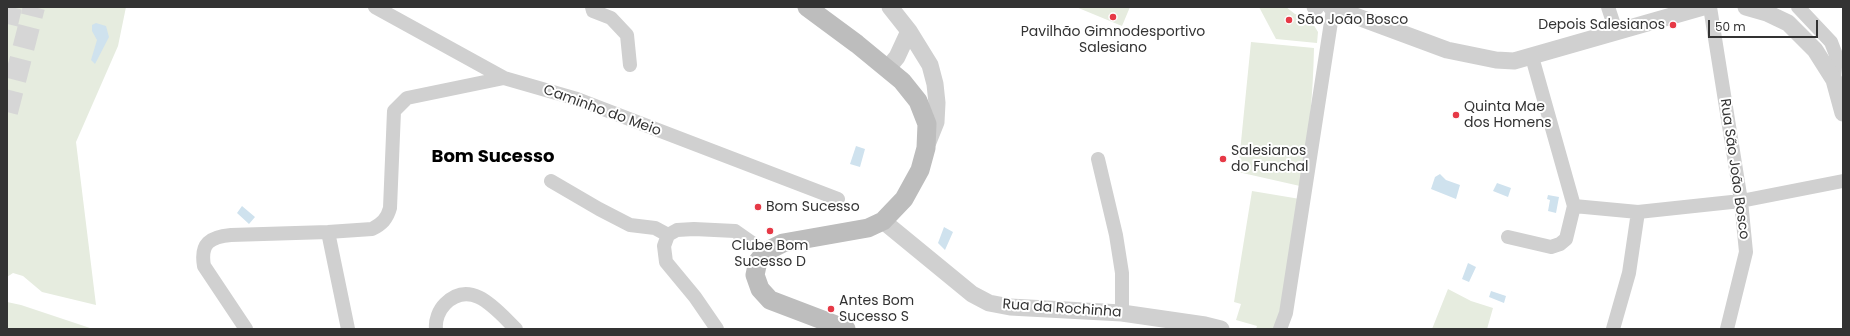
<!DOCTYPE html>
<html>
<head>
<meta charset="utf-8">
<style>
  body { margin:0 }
  #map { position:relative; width:1850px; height:336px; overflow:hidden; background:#fff; font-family:Poppins,sans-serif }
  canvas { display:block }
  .frame { position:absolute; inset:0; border:8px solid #333; pointer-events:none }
  .scale { position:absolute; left:1708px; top:20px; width:110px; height:18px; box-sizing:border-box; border:2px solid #333; border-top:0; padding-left:5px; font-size:12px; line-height:14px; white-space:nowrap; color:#333; -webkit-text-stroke:3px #fff; paint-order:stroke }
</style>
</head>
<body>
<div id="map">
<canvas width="1850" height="336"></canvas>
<div class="frame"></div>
<div class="scale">50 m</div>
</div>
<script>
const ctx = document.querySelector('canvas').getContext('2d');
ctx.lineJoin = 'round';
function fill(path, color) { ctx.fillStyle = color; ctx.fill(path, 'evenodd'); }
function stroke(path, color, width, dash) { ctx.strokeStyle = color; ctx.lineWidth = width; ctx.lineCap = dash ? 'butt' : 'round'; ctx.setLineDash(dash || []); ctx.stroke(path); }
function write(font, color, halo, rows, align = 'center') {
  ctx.font = font + ' Poppins,sans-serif'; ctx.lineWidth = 4; ctx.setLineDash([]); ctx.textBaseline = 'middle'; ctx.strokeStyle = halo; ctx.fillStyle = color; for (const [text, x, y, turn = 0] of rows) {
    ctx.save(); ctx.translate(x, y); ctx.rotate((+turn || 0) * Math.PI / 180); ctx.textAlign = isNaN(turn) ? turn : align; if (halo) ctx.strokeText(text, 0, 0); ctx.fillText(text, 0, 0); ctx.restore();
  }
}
const green = new Path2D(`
  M 7,7 L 126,7 L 118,46 L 76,142 L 96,305 L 42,292 L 23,276 L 13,273 L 7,277 Z
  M 1076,7 L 1130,7 L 1122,26 Z
  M 1259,7 L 1286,7 L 1295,14 L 1310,19 L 1318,32 L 1317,43 L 1276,39 Z
  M 1251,42 L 1314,48 C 1313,95 1309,140 1300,186 L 1238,172 Z
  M 1252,191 L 1300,199 L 1278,329 L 1256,329 L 1257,326 L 1236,320 L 1241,304 L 1234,302 Z
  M 1448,289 L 1471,301 L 1493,308 L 1487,329 L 1432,329 Z
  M 7,302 L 21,305 L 93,329 L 7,329 Z`);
const water = new Path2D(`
  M 96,23 L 106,26 L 109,37 L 95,64 L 91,60 L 97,40 L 92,31 L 92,25 Z
  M 856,146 L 865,149 L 860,167 L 850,164 Z
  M 1440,174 L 1446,180 L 1460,185 L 1456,199 L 1431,189 L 1435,177 Z
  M 1497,183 L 1511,188 L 1508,197 L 1493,191 Z
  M 1548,195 L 1559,197 L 1556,213 L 1548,211 L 1550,200 L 1547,199 Z
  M 242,206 L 255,217 L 249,224 L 237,213 Z
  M 944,227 L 953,232 L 945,250 L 938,243 Z
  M 1468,263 L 1476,267 L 1469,282 L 1462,279 Z
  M 1491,291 L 1506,296 L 1504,303 L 1489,297 Z`);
const trunkTunnel = new Path2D(`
  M 7,24 L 11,7
  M 7,112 L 34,7`);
const minor = new Path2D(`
  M 375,7 L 504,78 L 577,99 L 838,199
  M 592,7 L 593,11 L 611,18 L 627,35 L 630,65
  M 1608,7 L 1616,31
  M 1710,7 L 1741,201 L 1746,252 L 1727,329
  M 1798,7 L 1831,42 L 1836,55 L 1834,80
  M 1098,159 L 1116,235 L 1122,273 L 1122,313
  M 551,181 L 599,209 L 630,225 L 655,228 L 668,235
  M 1574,206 L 1638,212 L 1741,201 L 1843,181
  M 328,232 L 348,329
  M 1508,237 L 1551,247 L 1560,244 L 1566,239 L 1574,206 L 1532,57
  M 246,329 L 204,266 C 200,243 210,237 231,235 L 328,232 L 372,229 C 382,224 387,219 390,208 L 394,111 L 407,98 L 504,78
  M 436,329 C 435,320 439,310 445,304 C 472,277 498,312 516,329
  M 717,329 L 695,297 L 666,262 L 664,246 L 668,235 L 677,230 L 694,229 L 735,231 L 765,252
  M 1280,329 L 1286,313 L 1333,9
  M 1613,329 L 1629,273 L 1638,212`);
const tertiary = new Path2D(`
  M 1315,7 L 1316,7
  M 1331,7 L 1447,50 L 1496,60 L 1514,61 L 1703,7
  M 1746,7 L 1767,13 L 1788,23 L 1815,50 L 1834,80 L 1843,113
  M 909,31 L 930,65 L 935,84 L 937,103 L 936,122 L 928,142
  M 887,69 L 897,57 L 909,31 L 890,7
  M 883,221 L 972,294 L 989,303 L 1010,307 L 1122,313 L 1205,325 L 1221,329`);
const secondary = new Path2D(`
  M 807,7 L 857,44 L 902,81 L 918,101 L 927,124 L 926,148 L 920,170 L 904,199 L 883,221 L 868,228 L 783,243 L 765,252 L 758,261 L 755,275 L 760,289 L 770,300 L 846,329`);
const markers = [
  [1113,17,4,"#e63946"],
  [1289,20,4,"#e63946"],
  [1673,25,4,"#e63946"],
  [1456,115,4,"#e63946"],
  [1223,159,4,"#e63946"],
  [758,207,4,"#e63946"],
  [770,231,4,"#e63946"],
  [831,309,4,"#e63946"]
];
const poiNames = [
  ["São João Bosco",1297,20],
  ["Depois Salesianos",1665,25,"right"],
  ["Pavilhão Gimnodesportivo",1113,32,"center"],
  ["Salesiano",1113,48,"center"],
  ["Quinta Mae",1464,107],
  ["dos Homens",1464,123],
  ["Salesianos",1231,151],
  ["do Funchal",1231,167],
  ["Bom Sucesso",766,207],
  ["Clube Bom",770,246,"center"],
  ["Sucesso D",770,262,"center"],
  ["Antes Bom",839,301],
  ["Sucesso S",839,317]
];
const streetNames = [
  ["Caminho do Meio",602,111,20],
  ["Rua São João Bosco",1734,169,82],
  ["Rua da Rochinha",1062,309,4]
];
const districtNames = [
  ["Bom Sucesso",493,157]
];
fill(green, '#e6ecdf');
fill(water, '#cfe2ee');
stroke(trunkTunnel, '#d6d6d6', 22, [22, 11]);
stroke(minor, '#d0d0d0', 14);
stroke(tertiary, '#d0d0d0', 17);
stroke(secondary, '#bdbdbd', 19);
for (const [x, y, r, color] of markers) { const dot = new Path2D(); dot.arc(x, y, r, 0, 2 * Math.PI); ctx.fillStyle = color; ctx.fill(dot); stroke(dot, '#fff', 1.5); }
write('14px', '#333', '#fff', poiNames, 'left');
write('14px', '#333', '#fff', streetNames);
write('bold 18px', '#000', '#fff', districtNames);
</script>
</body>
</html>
